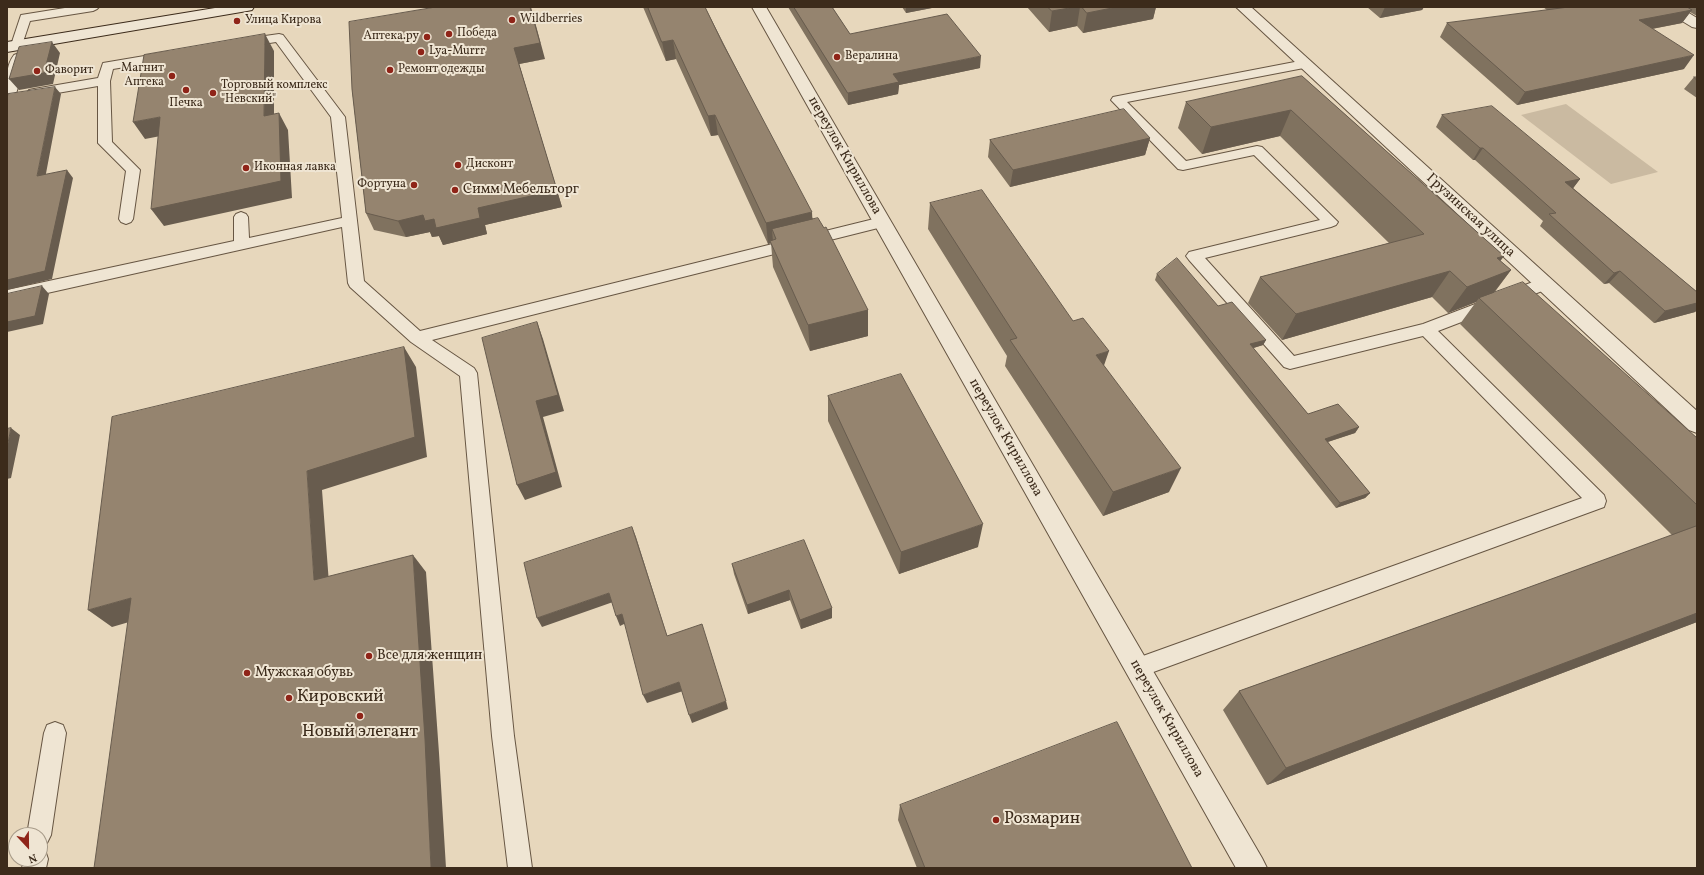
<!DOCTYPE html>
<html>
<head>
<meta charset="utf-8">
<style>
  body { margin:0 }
  #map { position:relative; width:1704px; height:875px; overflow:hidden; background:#e7d7bc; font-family:Vollkorn,serif }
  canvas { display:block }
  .frame { position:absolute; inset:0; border:8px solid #3c2b1b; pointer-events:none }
  .north { position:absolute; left:8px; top:827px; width:40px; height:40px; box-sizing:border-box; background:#efe5d3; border:1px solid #a79b89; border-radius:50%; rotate:158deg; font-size:11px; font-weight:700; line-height:16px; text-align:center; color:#3c2b1b }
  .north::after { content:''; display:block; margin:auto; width:14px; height:18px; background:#8f2418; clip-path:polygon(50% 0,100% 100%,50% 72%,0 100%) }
</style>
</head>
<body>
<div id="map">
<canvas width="1704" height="875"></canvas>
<div class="frame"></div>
<div class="north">N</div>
</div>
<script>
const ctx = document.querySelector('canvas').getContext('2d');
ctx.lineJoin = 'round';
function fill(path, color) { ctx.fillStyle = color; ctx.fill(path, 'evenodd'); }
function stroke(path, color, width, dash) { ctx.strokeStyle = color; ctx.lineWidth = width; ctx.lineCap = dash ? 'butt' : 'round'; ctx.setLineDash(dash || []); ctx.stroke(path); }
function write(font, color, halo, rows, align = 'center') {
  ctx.font = font + ' Vollkorn,serif'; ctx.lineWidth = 4; ctx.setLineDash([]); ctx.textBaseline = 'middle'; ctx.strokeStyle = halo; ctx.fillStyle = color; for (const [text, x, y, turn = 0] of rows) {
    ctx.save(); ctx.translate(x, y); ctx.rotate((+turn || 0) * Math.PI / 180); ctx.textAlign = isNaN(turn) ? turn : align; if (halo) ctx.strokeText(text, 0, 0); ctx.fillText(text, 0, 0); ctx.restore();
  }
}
const green = new Path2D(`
  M 1566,104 L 1658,172 L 1611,184 L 1521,115 Z`);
const lane = new Path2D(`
  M 71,7 L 99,7 L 97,9 L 93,11 L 30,21 L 21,48 L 13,48 L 11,45 L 21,15 Z
  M 279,34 L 283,35 L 345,117 L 364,281 L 420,331 L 882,217 L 887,219 L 889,222 L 887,225 L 882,227 L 432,340 L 474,368 L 477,373 L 514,736 L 532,868 L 508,868 L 492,736 L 460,376 L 411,342 L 350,287 L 348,283 L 342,227 L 7,302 L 7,290 L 234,241 L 234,217 L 236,214 L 241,212 L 246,214 L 248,217 L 249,238 L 342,218 L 331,117 L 276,42 L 244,47 L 240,46 L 238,43 L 240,40 L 244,39 Z
  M 168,52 L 172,53 L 174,56 L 172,59 L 113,69 L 110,81 L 112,142 L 140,170 L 133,219 L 131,222 L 126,224 L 121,222 L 119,219 L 126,171 L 98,143 L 98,86 L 34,97 L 29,96 L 27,93 L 29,90 L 34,89 L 98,78 L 103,63 Z
  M 1305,60 L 1309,61 L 1311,64 L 1309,67 L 1127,102 L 1186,161 L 1257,146 L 1262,147 L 1338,222 L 1336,225 L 1331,227 L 1205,258 L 1294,356 L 1423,324 L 1538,280 L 1544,278 L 1550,280 L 1552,284 L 1550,288 L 1438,331 L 1604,495 L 1606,501 L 1604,507 L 1137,678 L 1129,675 L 1126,668 L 1129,661 L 1582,498 L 1423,336 L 1290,369 L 1284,367 L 1189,260 L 1186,256 L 1189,252 L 1320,220 L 1254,155 L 1183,170 L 1178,169 L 1111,100 L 1113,97 L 1118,96 Z
  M 55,722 L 63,725 L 66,733 L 51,835 L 47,843 L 40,846 L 40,835 L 27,835 L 44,733 L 47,725 Z
  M 40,849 L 45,850 L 48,859 L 46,868 L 22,868 L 24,859 L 40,859 Z`);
const street = new Path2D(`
  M 752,7 L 766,7 L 1262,858 L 1267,868 L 1236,868 Z
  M 1236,7 L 1251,7 L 1697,411 L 1697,433 L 1689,430 Z
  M 1662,7 L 1679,7 L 1697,18 L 1697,28 L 1692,27 L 1664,10 Z
  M 19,53 L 24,55 L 27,58 L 15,97 L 13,100 L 7,102 C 7,86 4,68 14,55 Z`);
const secondary = new Path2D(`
  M 221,7 L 254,7 L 252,10 L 247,11 L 7,52 L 7,42 Z`);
const wall = new Path2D(`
  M 643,7 L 705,7 L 813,219 L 868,310 L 868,336 L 810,351 L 773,267 L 771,243 L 768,244 L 718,135 L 711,136 L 676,59 L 666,61 Z
  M 788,7 L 832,7 L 850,34 L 980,68 L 899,85 L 898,94 L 848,105 Z
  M 902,7 L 937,7 L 906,13 Z
  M 1027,7 L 1156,7 L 1153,19 L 1083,33 L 1077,26 L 1049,32 Z
  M 1367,7 L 1424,7 L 1422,10 L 1380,18 Z
  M 1543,7 L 1697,7 L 1697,16 L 1690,12 L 1682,23 L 1652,29 L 1684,69 L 1517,105 L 1440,37 L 1447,23 L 1547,10 Z
  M 545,59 L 519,64 L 562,207 L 485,225 L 487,234 L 443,245 L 439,236 L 432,237 L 430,232 L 406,237 L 374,230 L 366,213 L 352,89 Z
  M 1302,76 L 1504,256 L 1500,261 L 1511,270 L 1494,293 L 1697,438 L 1697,622 L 1267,785 L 1223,710 L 1239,691 L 1516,592 L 1672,535 L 1460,324 L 1476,302 L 1448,313 L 1432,297 L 1282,340 L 1248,303 L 1260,277 L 1389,243 L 1280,136 L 1202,154 L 1178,128 L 1186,102 Z
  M 1694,77 L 1697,77 L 1697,98 L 1684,89 Z
  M 1442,115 L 1580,179 L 1573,188 L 1697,292 L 1697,310 L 1695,312 L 1654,323 L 1609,283 L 1604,284 L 1540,226 L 1543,221 L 1475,160 L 1473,160 L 1436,127 Z
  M 1150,138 L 1145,155 L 1010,187 L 988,157 L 990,140 Z
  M 930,203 L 1104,366 L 1169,492 L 1103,516 L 1005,366 L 1007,356 L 928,229 Z
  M 1157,274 L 1218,306 L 1266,340 L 1263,345 L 1253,348 L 1308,414 L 1359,427 L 1355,433 L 1328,442 L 1370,493 L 1365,498 L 1336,508 L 1155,280 Z
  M 828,396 L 978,547 L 899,574 L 828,421 Z
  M 732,564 L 832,608 L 832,618 L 801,629 L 790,600 L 748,614 L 734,574 Z
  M 900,805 L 1192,868 L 917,868 L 898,820 Z`);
const shadedWall = new Path2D(`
  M 531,7 L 545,59 L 519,64 L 562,207 L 485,225 L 487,234 L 443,245 L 439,236 L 432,237 L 430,232 L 406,237 L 398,221 L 423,215 L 478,208 L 514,48 Z
  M 906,7 L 937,7 L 906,13 Z
  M 1075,7 L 1080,7 L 1077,26 L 1049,32 L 1052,11 Z
  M 1117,7 L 1156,7 L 1153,19 L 1083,33 L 1087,13 Z
  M 1385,7 L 1424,7 L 1422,10 L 1380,18 Z
  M 1692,10 L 1682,23 L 1630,33 L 1639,20 Z
  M 265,34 L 274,51 L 274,133 L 264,116 Z
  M 673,40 L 676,59 L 666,61 L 662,42 Z
  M 52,42 L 60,53 L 53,84 L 19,90 L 9,79 Z
  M 1694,55 L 1684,69 L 1517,105 L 1525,92 Z
  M 981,56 L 980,68 L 899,85 L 898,94 L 848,105 L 848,93 L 893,74 Z
  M 55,87 L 61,94 L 44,184 L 37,176 Z
  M 1291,110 L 1280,136 L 1202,154 L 1211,127 Z
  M 279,113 L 288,130 L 292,198 L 164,226 L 151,209 Z
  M 715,115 L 718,135 L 711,136 L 708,116 Z
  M 160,117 L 171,134 L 145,139 L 133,122 Z
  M 1150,138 L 1145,155 L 1010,187 L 1013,170 Z
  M 1480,148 L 1483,148 L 1475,160 L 1473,160 Z
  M 67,170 L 73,178 L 52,279 L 7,290 L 7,280 Z
  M 1580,179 L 1571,191 L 1565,182 Z
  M 812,212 L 813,232 L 776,239 L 772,229 L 773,242 L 770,241 L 771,243 L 768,244 L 766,223 Z
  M 1504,256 L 1487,279 L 1511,270 L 1491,296 L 1479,298 L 1476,302 L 1448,313 L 1467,287 L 1497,258 Z
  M 1450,271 L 1432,297 L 1282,340 L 1296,314 Z
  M 1620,271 L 1609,283 L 1604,284 L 1614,273 Z
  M 42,286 L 49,294 L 43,324 L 7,332 L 7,322 Z
  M 1697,303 L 1697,310 L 1695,312 L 1654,323 L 1665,311 Z
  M 868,310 L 868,336 L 810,351 L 808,325 Z
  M 537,322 L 543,339 L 564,411 L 543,417 L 562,487 L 525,500 L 517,485 L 536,401 Z
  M 1266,340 L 1263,345 L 1247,350 L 1250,344 Z
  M 404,347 L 416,367 L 427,457 L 322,490 L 330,597 L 314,580 L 307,471 Z
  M 1109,351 L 1100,377 L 1096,355 Z
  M 1359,427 L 1355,433 L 1321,444 L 1325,439 Z
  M 11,428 L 20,435 L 11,478 L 7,479 L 7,448 Z
  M 1181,468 L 1169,492 L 1103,516 L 1113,492 Z
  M 1370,493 L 1365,498 L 1336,508 L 1340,503 Z
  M 983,524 L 978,547 L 899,574 L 901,552 Z
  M 632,527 L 636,537 L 670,645 L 667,636 Z
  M 413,555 L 426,572 L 439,753 L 446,868 L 431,868 Z
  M 789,590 L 790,600 L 748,614 L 747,605 Z
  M 609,593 L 613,602 L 542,627 L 537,618 Z
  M 131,598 L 153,615 L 112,627 L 88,610 Z
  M 832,608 L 832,618 L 801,629 L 800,620 Z
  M 1697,613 L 1697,622 L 1267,785 L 1286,768 Z
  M 622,614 L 626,623 L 620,626 L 616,616 Z
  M 679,682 L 683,691 L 647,703 L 643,695 Z
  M 726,701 L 728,709 L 692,723 L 689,715 Z`);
const building = new Path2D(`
  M 436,7 L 530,7 L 540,43 L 514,48 L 557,190 L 478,208 L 480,218 L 436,228 L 434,219 L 425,221 L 423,215 L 398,221 L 366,213 L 352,89 L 349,22 Z
  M 648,7 L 705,7 L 723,44 L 812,212 L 766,223 L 715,115 L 708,116 L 673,40 L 662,42 Z
  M 794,7 L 832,7 L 850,34 L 947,14 L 981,56 L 893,74 L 899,82 L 848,93 Z
  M 1048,7 L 1075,7 L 1052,11 Z
  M 1082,7 L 1117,7 L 1087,13 Z
  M 1569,7 L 1687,7 L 1692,10 L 1639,20 L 1694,55 L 1525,92 L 1447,23 Z
  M 265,34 L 264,116 L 279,113 L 281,181 L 151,209 L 160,117 L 133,122 L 144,55 Z
  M 52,42 L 44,73 L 9,79 L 19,47 Z
  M 1302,76 L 1504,256 L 1497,258 L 1511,270 L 1467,287 L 1450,271 L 1296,314 L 1260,277 L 1424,234 L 1291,110 L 1211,127 L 1186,102 Z
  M 1694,77 L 1697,77 L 1697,80 Z
  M 55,87 L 37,176 L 67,170 L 45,271 L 7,280 L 7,98 L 8,94 Z
  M 1492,106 L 1580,179 L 1565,182 L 1697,292 L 1697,303 L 1665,311 L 1620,271 L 1614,273 L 1549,214 L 1556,213 L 1483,148 L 1480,148 L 1442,115 Z
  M 1124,109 L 1150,138 L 1013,170 L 990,140 Z
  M 982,190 L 1073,321 L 1083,318 L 1109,351 L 1096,355 L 1181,468 L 1113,492 L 1010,340 L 1017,338 L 930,203 Z
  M 818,218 L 824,228 L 826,227 L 868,310 L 808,325 L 770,241 L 776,239 L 772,229 Z
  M 1177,258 L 1218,306 L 1232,302 L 1266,340 L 1250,344 L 1308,414 L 1338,404 L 1359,427 L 1325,439 L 1370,493 L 1340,503 L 1157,274 Z
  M 1523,282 L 1697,438 L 1697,505 L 1479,298 Z
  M 42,286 L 35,316 L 7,322 L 7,294 Z
  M 537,322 L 558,395 L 536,401 L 556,472 L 517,485 L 482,338 Z
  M 404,347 L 415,437 L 307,471 L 314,580 L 413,555 L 425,739 L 431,868 L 94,868 L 131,598 L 88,610 L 112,417 Z
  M 901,374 L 983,524 L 901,552 L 828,396 Z
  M 11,428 L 7,448 L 7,429 Z
  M 1697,526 L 1697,613 L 1286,768 L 1239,691 L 1516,592 Z
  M 632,527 L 667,636 L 702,624 L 726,701 L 689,715 L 679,682 L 643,695 L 622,614 L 616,616 L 609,593 L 537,618 L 524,563 Z
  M 804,540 L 832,608 L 800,620 L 789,590 L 747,605 L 732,564 Z
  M 1117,722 L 1192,868 L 925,868 L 900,805 Z`);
const markers = [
  [512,20,4,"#8f2418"],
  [237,21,4,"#8f2418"],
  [449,34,4,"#8f2418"],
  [427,37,4,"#8f2418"],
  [421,52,4,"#8f2418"],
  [837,57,4,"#8f2418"],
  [390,70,4,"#8f2418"],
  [37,71,4,"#8f2418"],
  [172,76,4,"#8f2418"],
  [186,90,4,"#8f2418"],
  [213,93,4,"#8f2418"],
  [458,165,4,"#8f2418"],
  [246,168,4,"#8f2418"],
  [414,185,4,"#8f2418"],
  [455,190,4,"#8f2418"],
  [369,656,4,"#8f2418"],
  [247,673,4,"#8f2418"],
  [289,698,4,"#8f2418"],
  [360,716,4,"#8f2418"],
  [996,820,4,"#8f2418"]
];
const farPoinames = [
  ["Wildberries",520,20],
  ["Улица Кирова",245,21],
  ["Победа",457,34],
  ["Аптека.ру",419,37,"right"],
  ["Lya-Murrr",429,52],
  ["Вералина",845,57],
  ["Магнит",164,69,"right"],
  ["Аптека",164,83,"right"],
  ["Ремонт одежды",398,70],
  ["Фаворит",45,71],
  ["Торговый комплекс",221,86],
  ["\"Невский\"",221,100],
  ["Печка",186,104,"center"],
  ["Дисконт",466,165],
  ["Иконная лавка",254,168],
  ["Фортуна",406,185,"right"]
];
const streetNames = [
  ["переулок Кириллова",844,156,60],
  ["Грузинская улица",1470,216,43],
  ["переулок Кириллова",1005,438,60],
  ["переулок Кириллова",1166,719,60]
];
const poiNames = [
  ["Симм Мебельторг",463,190],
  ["Все для женщин",377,656],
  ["Мужская обувь",255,673]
];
const nearPoinames = [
  ["Кировский",297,698],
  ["Новый элегант",360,733,"center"],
  ["Розмарин",1004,820]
];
fill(green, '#cabaa1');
stroke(lane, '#675643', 2);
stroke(street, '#675643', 2);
stroke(secondary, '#3c2b1b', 2);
fill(lane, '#efe5d3');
fill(street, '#efe5d3');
fill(secondary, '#efe5d3');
fill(wall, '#80725f');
fill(shadedWall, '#685c4e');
fill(building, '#95846f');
stroke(building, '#685c4e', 1);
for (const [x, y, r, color] of markers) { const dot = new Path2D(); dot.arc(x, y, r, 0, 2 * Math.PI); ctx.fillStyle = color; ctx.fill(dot); stroke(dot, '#efe5d3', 1.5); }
write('12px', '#3c2b1b', '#efe5d3', farPoinames, 'left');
write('14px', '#3c2b1b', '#efe5d3', streetNames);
write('14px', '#3c2b1b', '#efe5d3', poiNames, 'left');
write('17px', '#3c2b1b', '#efe5d3', nearPoinames, 'left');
</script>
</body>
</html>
